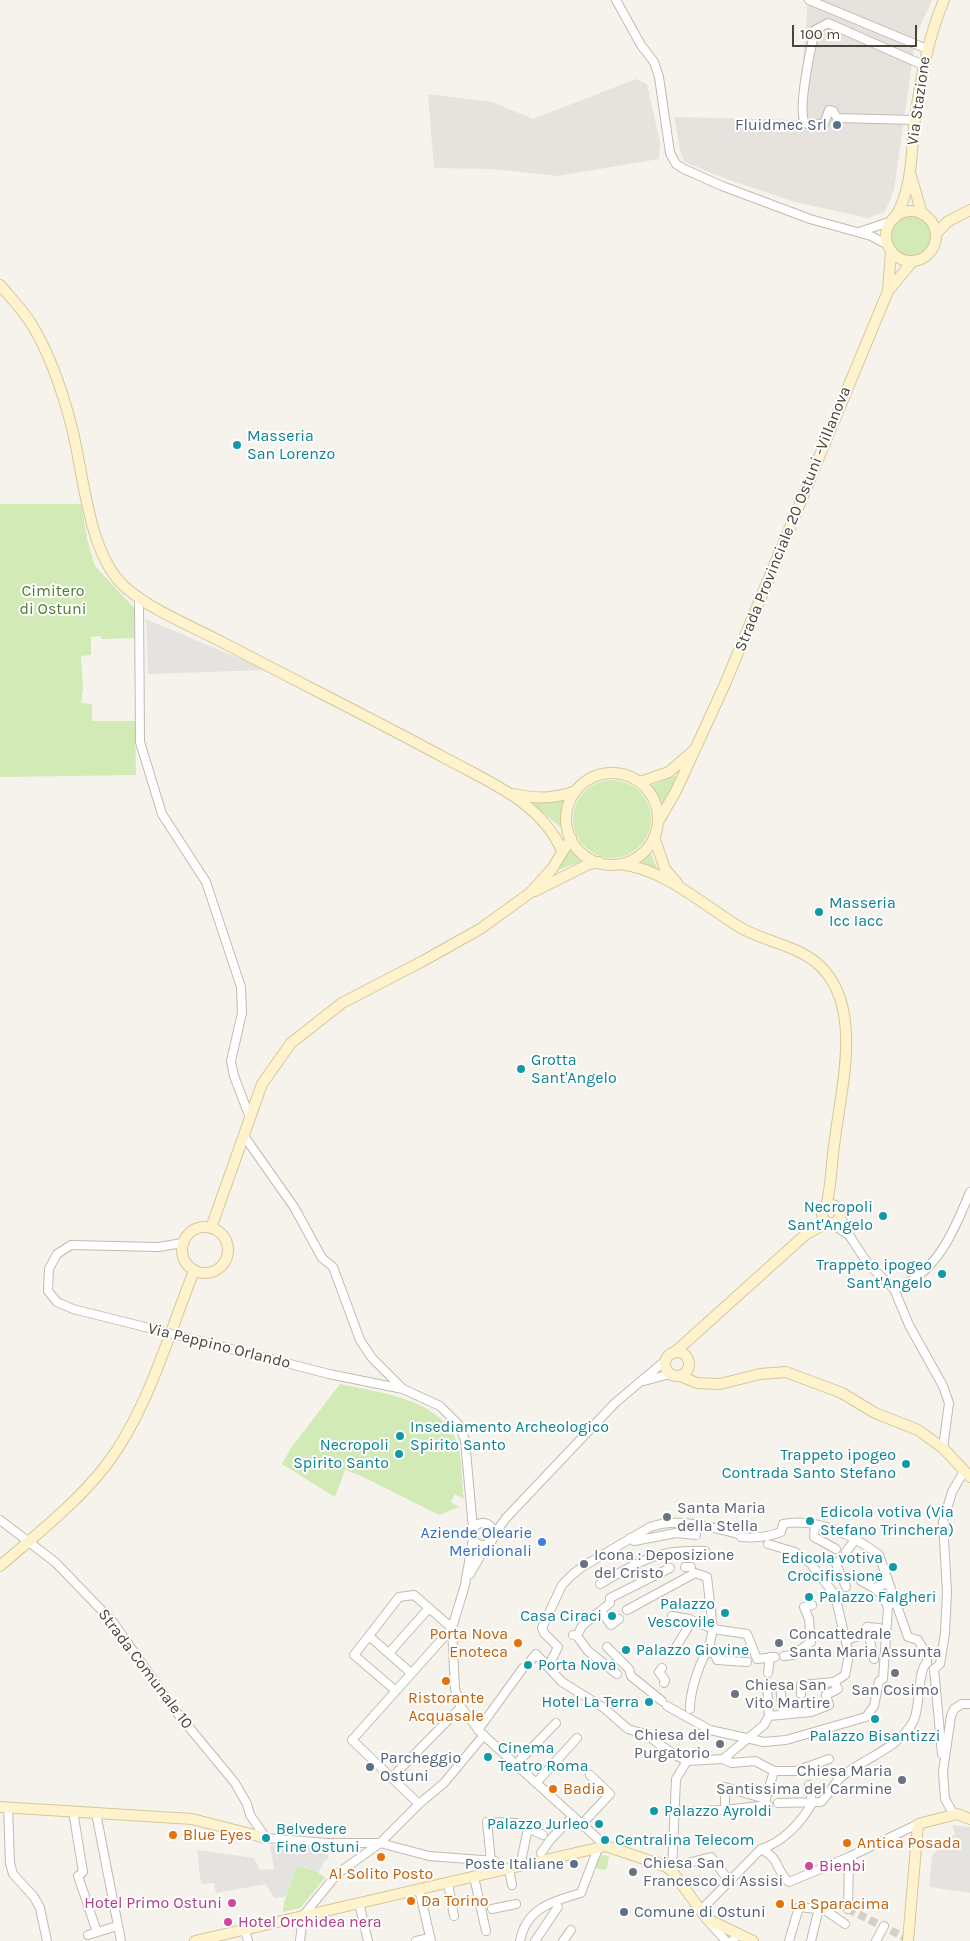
<!DOCTYPE html>
<html>
<head>
<meta charset="utf-8">
<style>
  body { margin:0 }
  #map { position:relative; width:970px; height:1941px; overflow:hidden; background:#f6f3ec; font-family:Karla,sans-serif }
  canvas { display:block }
  .scale { position:absolute; left:792px; top:25px; width:125px; height:22px; box-sizing:border-box; border:2px solid #4b4439; border-top:0; padding-left:6px; font-size:15px; line-height:18px; white-space:nowrap; color:#4b4439; -webkit-text-stroke:4px #fff; paint-order:stroke }
</style>
</head>
<body>
<div id="map">
<canvas width="970" height="1941"></canvas>
<div class="scale">100 m</div>
</div>
<script>
const ctx = document.querySelector('canvas').getContext('2d');
ctx.lineJoin = 'round';
function fill(path, color) { ctx.fillStyle = color; ctx.fill(path, 'evenodd'); }
function stroke(path, color, width, dash) { ctx.strokeStyle = color; ctx.lineWidth = width; ctx.lineCap = dash ? 'butt' : 'round'; ctx.setLineDash(dash || []); ctx.stroke(path); }
function write(font, color, halo, rows, align = 'center') {
  ctx.font = font + ' Karla,sans-serif'; ctx.lineWidth = 4; ctx.setLineDash([]); ctx.textBaseline = 'middle'; ctx.strokeStyle = halo; ctx.fillStyle = color; for (const [text, x, y, turn = 0] of rows) {
    ctx.save(); ctx.translate(x, y); ctx.rotate((+turn || 0) * Math.PI / 180); ctx.textAlign = isNaN(turn) ? turn : align; if (halo) ctx.strokeText(text, 0, 0); ctx.fillText(text, 0, 0); ctx.restore();
  }
}
const industrial = new Path2D(`
  M 808,0 L 932,0 L 916,35 L 894,190 L 885,212 L 868,218 L 795,202 L 721,177 L 685,162 L 681,154 L 674,117 L 798,120 Z
  M 636,79 L 647,84 L 660,142 L 659,159 L 558,176 L 493,169 L 434,168 L 428,94 L 492,102 L 533,119 Z`);
const green = new Path2D(`
  M891 236a20 20 0 1 1 40 0a20 20 0 1 1-40 0Z
  M 0,504 L 81,504 L 88,543 L 95,566 L 135,609 L 136,638 L 101,639 L 101,636 L 91,637 L 91,655 L 81,656 L 83,688 L 81,703 L 92,704 L 92,721 L 135,721 L 136,775 L 0,777 Z
  M 675,776 L 677,779 L 662,804 L 652,785 Z
  M573 819a39 39 0 1 1 78 0a39 39 0 1 1-78 0Z
  M 565,798 L 567,800 L 564,803 L 564,826 L 561,828 L 531,802 Z
  M 569,850 L 576,850 L 586,860 L 558,870 Z
  M 651,854 L 658,870 L 638,863 Z
  M 340,1384 C 381,1393 447,1399 459,1449 C 462,1465 462,1483 464,1499 L 455,1494 L 451,1502 L 459,1507 L 439,1515 L 359,1475 L 345,1470 L 335,1497 L 282,1464 L 291,1448 Z
  M 599,1855 L 609,1856 L 607,1868 L 604,1870 L 594,1868 Z
  M 300,1866 L 318,1872 L 325,1878 L 300,1908 L 283,1912 C 284,1896 291,1883 296,1868 Z`);
const parking = new Path2D(`
  M 146,619 L 267,670 L 148,674 Z
  M 952,1825 L 970,1827 L 970,1893 L 929,1887 L 932,1855 L 955,1834 Z
  M 270,1845 L 330,1848 L 326,1852 L 329,1857 L 322,1864 L 323,1865 L 318,1872 L 301,1866 L 296,1868 L 288,1891 L 284,1897 L 274,1898 L 266,1884 L 216,1893 L 214,1883 L 201,1884 L 197,1850 L 254,1858 L 260,1870 L 274,1869 Z`);
const streetTunnel = new Path2D(`
  M 848,1909 L 908,1939`);
const street = new Path2D(`
  M 616,0 L 641,45 L 654,62 L 659,77 L 670,153 L 676,164 L 684,169 L 722,186 L 810,219 L 871,236 L 888,245
  M 809,0 L 927,49
  M 915,120 L 837,118 L 833,111 L 829,110 L 824,124 L 809,125 L 805,123 C 797,110 811,47 815,30 L 828,23 L 923,65
  M 859,232 L 892,221
  M 139,598 L 140,742 L 162,814 L 206,882 L 241,987 L 242,1013 L 231,1061 L 234,1076 L 250,1118
  M 244,1136 L 294,1207 L 322,1258 L 333,1267 L 360,1340 L 372,1358 L 403,1389
  M 840,1216 L 849,1235 L 868,1264 L 894,1289 L 909,1325 L 943,1386 L 949,1403 L 943,1448
  M 832,1224 L 847,1234
  M 894,1289 C 937,1274 954,1231 970,1192
  M 145,1327 L 73,1309 L 57,1302 L 48,1291 L 49,1269 L 57,1254 L 71,1245 L 159,1247 L 182,1243
  M 192,1339 L 329,1374 L 403,1389 L 440,1406 L 459,1425 L 465,1440 L 473,1529
  M 644,1381 L 670,1374
  M 0,1520 L 55,1562 L 113,1622 L 174,1709 L 235,1783 L 247,1804 L 250,1815 L 266,1838 L 327,1843 L 380,1843 L 429,1856 L 495,1861
  M472 1534a11 11 0 1 1 22 0a11 11 0 1 1-22 0Z
  M 815,1524 L 814,1537 L 836,1549
  M 493,1536 L 506,1518 L 615,1403 L 666,1360
  M 630,1538 L 634,1541 L 676,1533 L 696,1535
  M 473,1539 L 465,1585 L 452,1628 L 455,1689 L 461,1707 L 481,1733 L 606,1846
  M 768,1544 L 795,1552 L 811,1564 L 835,1595 L 849,1655 L 845,1675 L 834,1682 L 838,1689 L 826,1695 L 829,1705 L 811,1712 L 769,1716
  M 846,1552 L 855,1540
  M 841,1559 L 836,1564 L 846,1587
  M 685,1567 L 691,1567
  M 470,1574 L 487,1544
  M 861,1581 L 874,1588 L 889,1583
  M 600,1584 C 640,1561 657,1549 705,1551
  M 874,1588 L 882,1595 L 888,1607
  M 627,1610 L 695,1573 L 707,1577 L 713,1629 L 708,1652 L 706,1652 C 698,1668 690,1691 690,1709
  M 601,1611 L 611,1625 L 619,1619
  M 672,1616 L 689,1619 L 713,1629 L 747,1634 L 757,1659 L 775,1657
  M 573,1635 L 577,1636 L 582,1626 L 610,1603 L 610,1598 L 670,1568
  M 369,1636 L 411,1673
  M 577,1636 L 588,1651 L 617,1674
  M 846,1640 L 859,1636
  M 607,1647 L 629,1669 L 631,1676 L 662,1701
  M 676,1647 L 692,1621
  M 708,1652 L 715,1654 L 717,1660 L 747,1662
  M 389,1653 L 429,1608
  M 784,1656 L 793,1655 L 811,1642 L 809,1619 L 804,1607 L 812,1605
  M 874,1659 L 867,1627 L 879,1628
  M 531,1660 L 536,1654 L 562,1682 L 604,1708 L 628,1729 L 645,1734 L 675,1755 L 687,1761
  M 549,1665 L 558,1647 L 544,1633 L 542,1628 L 562,1585 L 573,1574 L 582,1567 L 650,1527 C 679,1517 710,1527 739,1534 L 741,1537 C 753,1538 769,1537 781,1532 L 783,1524 C 816,1517 853,1535 879,1555 L 908,1637 L 918,1640 L 927,1655 L 927,1663 C 917,1669 921,1708 913,1722 C 897,1750 863,1758 840,1778 C 833,1785 828,1795 821,1802 L 778,1803
  M 662,1668 L 659,1672 L 665,1680 L 664,1683
  M 934,1669 L 940,1664 L 945,1633 L 947,1592 L 943,1522 L 952,1492 L 964,1471
  M 934,1669 L 942,1754
  M 768,1673 L 770,1657
  M 780,1686 L 783,1714
  M 396,1691 L 354,1655 L 399,1597 L 414,1595 L 452,1628 L 352,1740 L 419,1804
  M 801,1694 L 801,1685 L 834,1682
  M 667,1706 L 710,1730 L 764,1742 L 786,1740 L 866,1717 L 874,1706 L 879,1681 L 883,1679 L 888,1607 L 894,1600
  M 478,1730 L 523,1668
  M 723,1759 L 732,1763 L 755,1761 L 774,1771 L 764,1805
  M 516,1764 L 556,1723
  M 398,1771 L 461,1707
  M 774,1771 L 796,1771 L 829,1759
  M 536,1783 L 577,1738
  M 809,1785 L 812,1803
  M 8,1807 L 10,1863 L 13,1874 L 34,1897 L 40,1908 L 47,1941
  M 725,1810 L 725,1787 L 765,1799
  M 73,1811 L 83,1872 L 78,1876 L 97,1932
  M 675,1812 L 725,1810 L 768,1805
  M 96,1813 L 121,1941
  M 954,1815 L 945,1799 L 943,1771 L 951,1716 L 954,1709 L 962,1704 L 970,1704
  M 581,1825 L 610,1794 L 590,1775
  M 761,1849 C 782,1860 774,1869 789,1882 L 849,1857 L 918,1824
  M 541,1853 L 550,1840 L 573,1816
  M 522,1857 L 528,1828
  M 491,1861 L 487,1822 L 517,1823 L 543,1835
  M 672,1867 L 711,1857 L 729,1881
  M 509,1869 L 512,1885
  M 672,1871 L 676,1779 L 687,1761 L 723,1759 L 764,1725 L 769,1716 L 767,1685
  M 474,1877 L 486,1931
  M 448,1883 L 454,1916
  M 419,1889 L 431,1941
  M 359,1903 L 368,1941
  M 492,1909 L 516,1904
  M 848,1909 L 849,1857
  M 701,1910 L 761,1849 C 783,1842 801,1823 812,1803
  M 708,1921 L 726,1941
  M 245,1929 L 248,1941
  M 88,1935 L 117,1926
  M 300,1941 L 303,1916 L 337,1874 L 380,1843 L 419,1804 L 444,1783 L 484,1735
  M 416,1941 L 430,1938
  M 520,1941 C 526,1908 553,1901 581,1893 L 598,1848
  M 535,1941 L 558,1907
  M 563,1941 L 571,1930
  M 732,1941 L 738,1935
  M 789,1941 L 799,1907 L 825,1910 L 845,1924
  M 811,1941 L 817,1916
  M 876,1941 L 884,1926`);
const secondary = new Path2D(`
  M 911,176 L 922,214
  M886 236a25 25 0 1 1 50 0a25 25 0 1 1-50 0Z
  M 895,218 C 913,188 911,152 915,118 C 921,77 928,38 944,0
  M 936,234 L 947,222 L 970,210
  M 0,285 C 11,298 23,310 32,325 C 51,356 63,393 72,428 C 84,475 88,554 125,587 C 151,610 191,626 222,642 C 296,681 371,718 445,758 C 489,782 541,802 562,851
  M 888,291 L 912,262
  M566 819a46 46 0 1 1 92 0a46 46 0 1 1-92 0Z
  M 640,782 L 669,772 L 693,751
  M 514,794 C 536,799 554,799 576,791
  M 658,822 L 676,791 L 725,684 L 888,291 L 891,252
  M 654,837 L 665,869 L 677,883
  M 620,864 C 663,869 700,902 736,925 C 763,943 801,944 824,970 C 862,1013 841,1088 835,1139 C 831,1162 832,1184 826,1207
  M 535,891 L 587,865 L 599,862
  M822 1214a9 9 0 1 1 18 0a9 9 0 1 1-18 0Z
  M182 1250a23 23 0 1 1 46 0a23 23 0 1 1-46 0Z
  M 211,1228 L 262,1084 L 291,1043 L 342,1003 L 423,961 L 480,929 L 530,893 L 552,869 L 571,838
  M665 1364a12 12 0 1 1 24 0a12 12 0 1 1-24 0Z
  M 674,1353 L 805,1235 L 827,1223
  M 680,1376 L 697,1383 L 720,1384 L 760,1374 L 786,1372 L 842,1393 L 875,1413 L 918,1430 L 943,1448 L 970,1477
  M 0,1566 C 37,1534 77,1503 107,1464 C 148,1410 169,1333 194,1271
  M 0,1807 L 192,1819 L 266,1838
  M 195,1941 L 606,1846 L 665,1866 L 672,1871 L 707,1919 L 753,1941
  M 908,1941 L 918,1824 L 957,1814 L 970,1819`);
const streetBridge = new Path2D(`
  M 145,1327 L 192,1339`);
const markers = [
  [837,125,5,"#5c6f8a"],
  [237,445,5,"#0f9aa8"],
  [819,912,5,"#0f9aa8"],
  [521,1069,5,"#0f9aa8"],
  [883,1216,5,"#0f9aa8"],
  [942,1274,5,"#0f9aa8"],
  [400,1436,5,"#0f9aa8"],
  [399,1454,5,"#0f9aa8"],
  [906,1464,5,"#0f9aa8"],
  [667,1517,5,"#6b7280"],
  [810,1521,5,"#0f9aa8"],
  [542,1542,5,"#3f7fe0"],
  [584,1564,5,"#6b7280"],
  [893,1567,5,"#0f9aa8"],
  [809,1597,5,"#0f9aa8"],
  [725,1613,5,"#0f9aa8"],
  [612,1616,5,"#0f9aa8"],
  [518,1643,5,"#e8710a"],
  [779,1643,5,"#6b7280"],
  [626,1650,5,"#0f9aa8"],
  [528,1665,5,"#0f9aa8"],
  [895,1673,5,"#6b7280"],
  [446,1681,5,"#e8710a"],
  [735,1694,5,"#6b7280"],
  [649,1702,5,"#0f9aa8"],
  [875,1719,5,"#0f9aa8"],
  [720,1744,5,"#6b7280"],
  [488,1757,5,"#0f9aa8"],
  [370,1767,5,"#5c6f8a"],
  [902,1780,5,"#6b7280"],
  [553,1789,5,"#e8710a"],
  [654,1811,5,"#0f9aa8"],
  [599,1824,5,"#0f9aa8"],
  [173,1835,5,"#e8710a"],
  [266,1838,5,"#0f9aa8"],
  [605,1840,5,"#0f9aa8"],
  [847,1843,5,"#e8710a"],
  [381,1857,5,"#e8710a"],
  [574,1864,5,"#5c6f8a"],
  [809,1866,5,"#d1479c"],
  [633,1872,5,"#6b7280"],
  [411,1901,5,"#e8710a"],
  [232,1903,5,"#d1479c"],
  [780,1904,5,"#e8710a"],
  [624,1912,5,"#5c6f8a"],
  [228,1922,5,"#d1479c"]
];
const streetNames = [
  ["Via Stazione",919,101,-82],
  ["Strada Provinciale 20 Ostuni -Villanova",793,519,-68],
  ["Via Peppino Orlando",219,1346,14],
  ["Strada Comunale 10",145,1669,53]
];
const serviceNames = [
  ["Fluidmec Srl",827,125],
  ["Parcheggio",380,1758,"left"],
  ["Ostuni",380,1776,"left"],
  ["Poste Italiane",564,1864],
  ["Comune di Ostuni",634,1912,"left"]
];
const cultureNames = [
  ["Masseria",247,436],
  ["San Lorenzo",247,454],
  ["Masseria",829,903],
  ["Icc Iacc",829,921],
  ["Grotta",531,1060],
  ["Sant'Angelo",531,1078],
  ["Necropoli",873,1207,"right"],
  ["Sant'Angelo",873,1225,"right"],
  ["Trappeto ipogeo",932,1265,"right"],
  ["Sant'Angelo",932,1283,"right"],
  ["Insediamento Archeologico",410,1427],
  ["Spirito Santo",410,1445],
  ["Necropoli",389,1445,"right"],
  ["Spirito Santo",389,1463,"right"],
  ["Trappeto ipogeo",896,1455,"right"],
  ["Contrada Santo Stefano",896,1473,"right"],
  ["Edicola votiva (Via",820,1512],
  ["Stefano Trinchera)",820,1530],
  ["Edicola votiva",883,1558,"right"],
  ["Crocifissione",883,1576,"right"],
  ["Palazzo Falgheri",819,1597],
  ["Palazzo",715,1604,"right"],
  ["Vescovile",715,1622,"right"],
  ["Casa Ciraci",602,1616,"right"],
  ["Palazzo Giovine",636,1650],
  ["Porta Nova",538,1665],
  ["Hotel La Terra",639,1702,"right"],
  ["Palazzo Bisantizzi",875,1736,"center"],
  ["Cinema",498,1748],
  ["Teatro Roma",498,1766],
  ["Palazzo Ayroldi",664,1811],
  ["Palazzo Jurleo",589,1824,"right"],
  ["Belvedere",276,1829],
  ["Fine Ostuni",276,1847],
  ["Centralina Telecom",615,1840]
];
const parkNames = [
  ["Cimitero",53,591],
  ["di Ostuni",53,609]
];
const worshipNames = [
  ["Santa Maria",677,1508],
  ["della Stella",677,1526],
  ["Icona : Deposizione",594,1555],
  ["del Cristo",594,1573],
  ["Concattedrale",789,1634],
  ["Santa Maria Assunta",789,1652],
  ["Chiesa San",745,1685],
  ["Vito Martire",745,1703],
  ["San Cosimo",895,1690,"center"],
  ["Chiesa del",710,1735,"right"],
  ["Purgatorio",710,1753,"right"],
  ["Chiesa Maria",892,1771,"right"],
  ["Santissima del Carmine",892,1789,"right"],
  ["Chiesa San",643,1863],
  ["Francesco di Assisi",643,1881]
];
const shopNames = [
  ["Aziende Olearie",532,1533],
  ["Meridionali",532,1551]
];
const foodNames = [
  ["Porta Nova",508,1634,"right"],
  ["Enoteca",508,1652,"right"],
  ["Ristorante",446,1698,"center"],
  ["Acquasale",446,1716,"center"],
  ["Badia",563,1789],
  ["Blue Eyes",183,1835],
  ["Antica Posada",857,1843],
  ["Al Solito Posto",381,1874,"center"],
  ["Da Torino",421,1901],
  ["La Sparacima",790,1904]
];
const hotelNames = [
  ["Bienbi",819,1866],
  ["Hotel Primo Ostuni",222,1903,"right"],
  ["Hotel Orchidea nera",238,1922]
];
fill(industrial, '#e6e2dd');
fill(green, '#d2eab5');
fill(parking, '#e5e3e0');
stroke(streetTunnel, '#d4d0c8', 8, [8, 4]);
stroke(street, '#c2bbae', 10);
stroke(secondary, '#d6c79b', 12);
stroke(street, '#fff', 8);
stroke(secondary, '#fff3cd', 10);
stroke(streetBridge, '#c2bbae', 10, []);
stroke(streetBridge, '#fff', 8);
for (const [x, y, r, color] of markers) { const dot = new Path2D(); dot.arc(x, y, r, 0, 2 * Math.PI); ctx.fillStyle = color; ctx.fill(dot); stroke(dot, '#fff', 2); }
write('16px', '#4b4439', '#fff', streetNames);
write('16px', '#4e5e75', '#fff', serviceNames, 'right');
write('16px', '#0d838f', '#fff', cultureNames, 'left');
write('16px', '#4a7f2a', '#fff', parkNames);
write('16px', '#5b616d', '#fff', worshipNames, 'left');
write('16px', '#366cbe', '#fff', shopNames, 'right');
write('16px', '#c56008', '#fff', foodNames, 'left');
write('16px', '#b23c85', '#fff', hotelNames, 'left');
</script>
</body>
</html>
